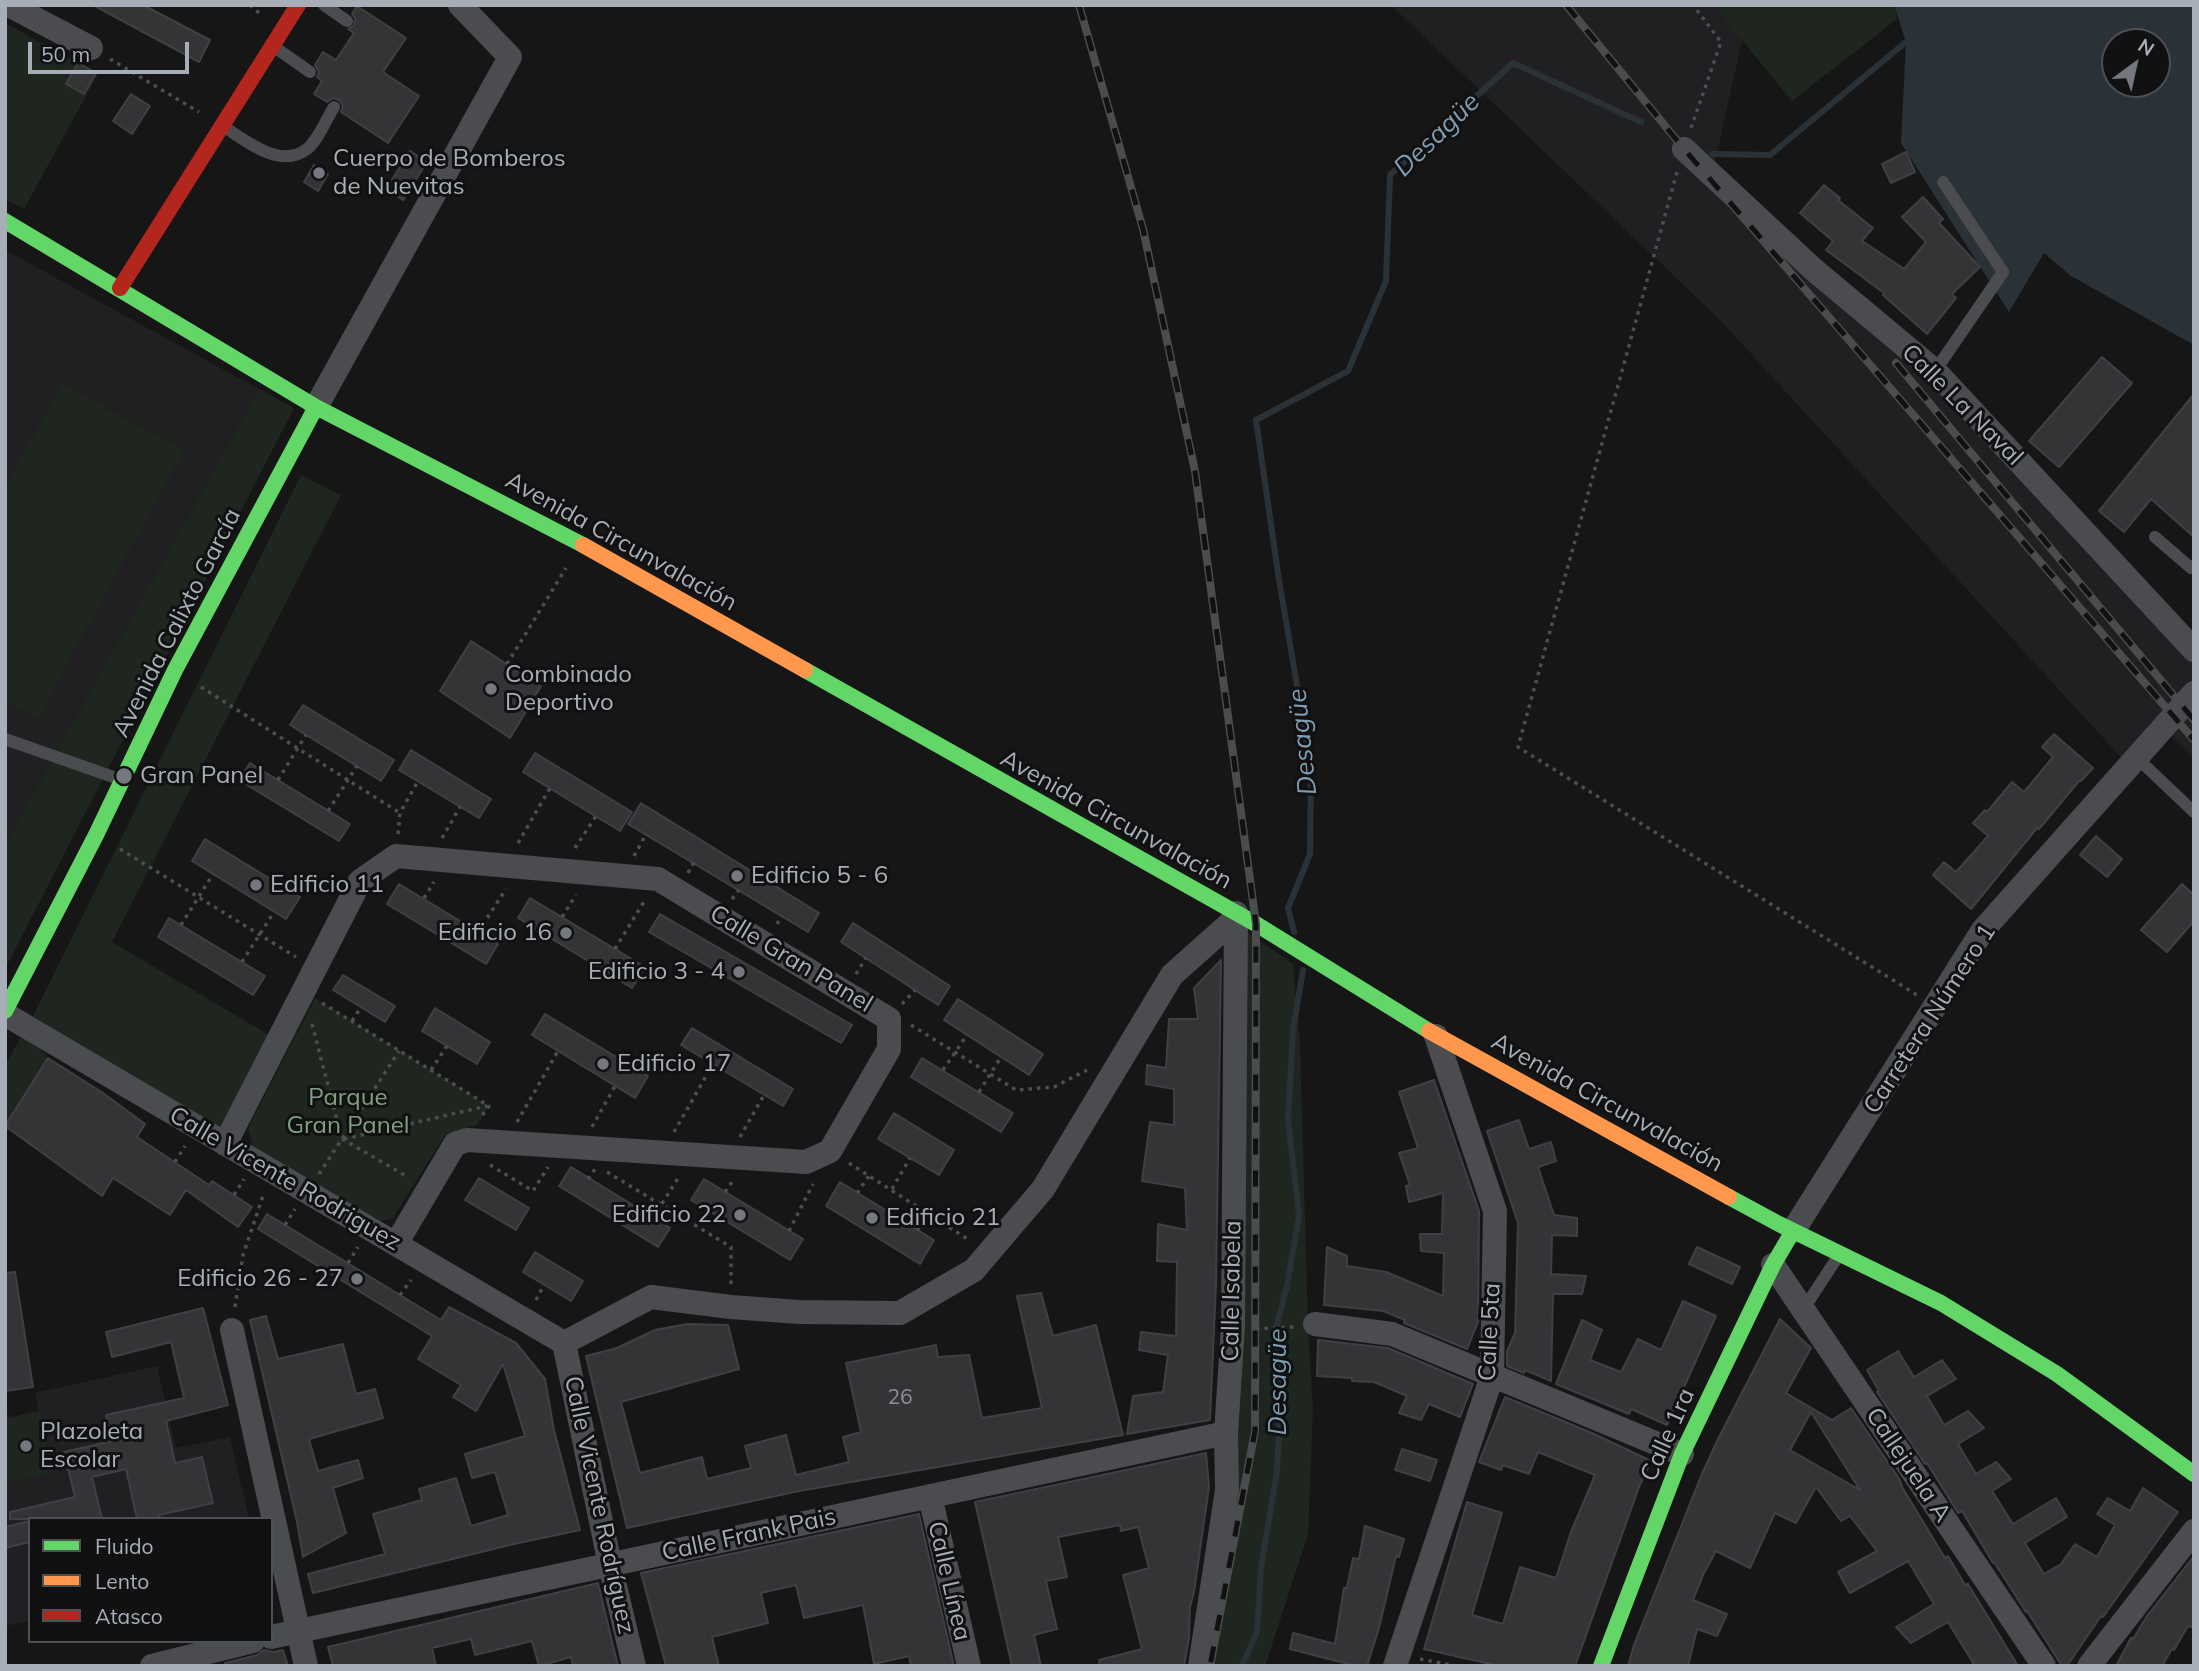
<!DOCTYPE html>
<html>
<head>
<meta charset="utf-8">
<style>
  body { margin:0 }
  #map { position:relative; width:2199px; height:1671px; overflow:hidden; background:#161617; font-family:Mulish,sans-serif }
  canvas { display:block }
  .frame { position:absolute; inset:0; border:7px solid #a8aeb7; pointer-events:none }
  .legend { position:absolute; left:28px; top:1517px; width:245px; height:126px; box-sizing:border-box; background:#111112; border:2px solid #4d5054; margin:0; padding:9px 12px; list-style:none; font-size:21px; color:#a8aeb7 }
  .legend li { display:flex; align-items:center; gap:14px; height:35px }
  .legend b { width:35px; border:2px solid #4d5054 }
  .north { position:absolute; left:2101px; top:28px; width:70px; height:70px; box-sizing:border-box; background:#111112; border:2px solid #4d5054; border-radius:50%; rotate:33deg; font-size:19px; font-weight:700; line-height:28px; text-align:center; color:#a8aeb7 }
  .north::after { content:''; display:block; margin:auto; width:24px; height:32px; background:#75797f; clip-path:polygon(50% 0,100% 100%,50% 72%,0 100%) }
  .scale { position:absolute; left:28px; top:42px; width:161px; height:32px; box-sizing:border-box; border:4px solid #a8aeb7; border-top:0; padding-left:9px; font-size:21px; line-height:24px; white-space:nowrap; color:#a8aeb7; -webkit-text-stroke:5px #111112; paint-order:stroke }
</style>
</head>
<body>
<div id="map">
<canvas width="2199" height="1671"></canvas>
<div class="frame"></div>
<ul class="legend">
<li><b style="height:9px;background:#63d668"></b>Fluido</li>
<li><b style="height:9px;background:#ff974d"></b>Lento</li>
<li><b style="height:9px;background:#b3261e"></b>Atasco</li>
</ul>
<div class="north">N</div>
<div class="scale">50 m</div>
</div>
<script>
const ctx = document.querySelector('canvas').getContext('2d');
ctx.lineJoin = 'round';
function fill(path, color) { ctx.fillStyle = color; ctx.fill(path, 'evenodd'); }
function stroke(path, color, width, dash) { ctx.strokeStyle = color; ctx.lineWidth = width; ctx.lineCap = dash ? 'butt' : 'round'; ctx.setLineDash(dash || []); ctx.stroke(path); }
function write(font, color, halo, rows, align = 'center') {
  ctx.font = font + ' Mulish,sans-serif'; ctx.lineWidth = 6; ctx.setLineDash([]); ctx.textBaseline = 'middle'; ctx.strokeStyle = halo; ctx.fillStyle = color; for (const [text, x, y, turn = 0] of rows) {
    ctx.save(); ctx.translate(x, y); ctx.rotate((+turn || 0) * Math.PI / 180); ctx.textAlign = isNaN(turn) ? turn : align; if (halo) ctx.strokeText(text, 0, 0); ctx.fillText(text, 0, 0); ctx.restore();
  }
}
const built = new Path2D(`
  M 1391,5 L 1714,5 L 1742,40 L 1712,176 L 1935,371 L 2194,653 L 2194,759 L 2161,726 L 2129,766 L 1721,321 Z
  M 5,250 L 259,389 L 5,844 Z
  M 157,1366 L 176,1448 L 230,1437 L 249,1519 L 30,1519 L 30,1621 L 5,1626 L 5,1419 L 39,1411 L 35,1393 Z`);
const green = new Path2D(`
  M 1713,5 L 1894,5 L 1897,19 L 1792,101 Z
  M 5,23 L 98,74 L 24,209 L 5,199 Z
  M 62,384 L 184,451 L 37,719 L 5,701 L 5,487 Z
  M 259,389 L 294,408 L 5,969 L 5,844 Z
  M 301,475 L 341,495 L 112,942 L 269,1035 L 221,1129 L 33,1016 Z
  M 1243,929 L 1293,964 L 1300,1044 L 1308,1324 L 1313,1409 L 1308,1535 L 1265,1666 L 1206,1666 Z
  M 315,998 L 489,1106 L 477,1125 L 445,1135 L 393,1218 L 381,1221 L 253,1148 L 248,1128 Z
  M 25,1030 L 48,1058 L 5,1125 L 5,1065 Z
  M 5,1406 L 9,1418 L 40,1411 L 53,1473 L 5,1483 Z`);
const water = new Path2D(`
  M 1894,5 L 2194,5 L 2194,345 L 2071,276 L 2044,253 L 2009,312 L 1901,143 L 1906,42 ZM 2115,42 L 2157,42 L 2157,84 L 2115,84 Z`);
const stream = new Path2D(`
  M 1712,154 L 1770,155 L 1906,42
  M 1294,932 L 1288,908 L 1310,854 L 1311,767 L 1279,580 L 1256,420 L 1348,371 L 1386,281 L 1390,175 L 1513,63 L 1641,122
  M 1242,1666 L 1257,1632 L 1261,1568 L 1277,1471 L 1281,1394 L 1276,1329 L 1287,1286 L 1299,1215 L 1288,1120 L 1293,1030 L 1303,970`);
const building = new Path2D(`
  M 93,5 L 143,5 L 210,40 L 199,62 Z
  M 357,6 L 406,38 L 383,72 L 419,96 L 388,143 L 341,112 L 343,106 L 339,100 L 333,98 L 327,102 L 314,94 L 322,81 L 317,77 L 319,72 L 315,65 L 323,52 L 336,60 L 354,33 L 348,29 L 354,25 L 355,18 L 352,14 Z
  M 78,63 L 96,73 L 84,94 L 66,84 Z
  M 131,94 L 150,106 L 132,134 L 113,121 Z
  M 410,151 L 427,162 L 403,200 L 386,189 Z
  M 1906,152 L 1915,172 L 1891,183 L 1882,164 Z
  M 314,165 L 328,174 L 318,191 L 304,182 Z
  M 1824,185 L 1840,198 L 1838,200 L 1873,228 L 1862,241 L 1904,269 L 1926,242 L 1902,217 L 1923,197 L 1943,219 L 1939,223 L 1980,267 L 1952,294 L 1956,298 L 1927,334 L 1883,295 L 1884,293 L 1826,250 L 1833,241 L 1800,213 Z
  M 2102,357 L 2132,383 L 2059,467 L 2029,441 Z
  M 2194,394 L 2194,537 L 2151,499 L 2124,532 L 2099,511 Z
  M 471,641 L 541,686 L 510,738 L 440,691 Z
  M 303,705 L 394,760 L 381,781 L 290,725 Z
  M 2054,734 L 2093,768 L 2081,781 L 2080,780 L 2039,829 L 2037,828 L 1971,909 L 1933,875 L 1944,862 L 1956,872 L 1988,836 L 1973,823 L 1985,810 L 1987,812 L 2012,782 L 2024,792 L 2053,757 L 2042,747 Z
  M 411,750 L 491,799 L 479,818 L 399,770 Z
  M 535,753 L 632,812 L 620,831 L 523,772 Z
  M 250,763 L 350,824 L 339,841 L 239,780 Z
  M 641,803 L 819,913 L 808,932 L 628,824 Z
  M 2096,836 L 2122,859 L 2107,877 L 2080,855 Z
  M 205,839 L 300,897 L 286,919 L 192,861 Z
  M 399,884 L 498,944 L 486,964 L 387,904 Z
  M 2182,884 L 2194,895 L 2194,921 L 2167,952 L 2141,930 Z
  M 530,898 L 645,967 L 632,988 L 518,918 Z
  M 660,914 L 852,1025 L 841,1043 L 649,932 Z
  M 169,918 L 265,976 L 253,995 L 158,937 Z
  M 853,923 L 950,986 L 938,1005 L 841,942 Z
  M 1221,960 L 1216,1284 L 1210,1420 L 1127,1434 L 1133,1396 L 1163,1392 L 1168,1355 L 1139,1350 L 1141,1332 L 1176,1336 L 1177,1262 L 1157,1261 L 1158,1224 L 1187,1230 L 1185,1188 L 1142,1181 L 1150,1122 L 1174,1125 L 1174,1089 L 1146,1084 L 1147,1065 L 1166,1068 L 1169,1019 L 1198,1019 L 1194,988 Z
  M 343,975 L 395,1006 L 385,1022 L 333,990 Z
  M 958,999 L 1043,1054 L 1029,1075 L 944,1020 Z
  M 435,1008 L 490,1042 L 477,1064 L 422,1031 Z
  M 545,1014 L 648,1076 L 635,1098 L 532,1035 Z
  M 692,1028 L 793,1089 L 783,1106 L 681,1045 Z
  M 48,1058 L 103,1093 L 145,1124 L 137,1137 L 209,1185 L 212,1181 L 252,1207 L 238,1227 L 186,1190 L 170,1215 L 113,1178 L 102,1196 L 5,1126 Z
  M 922,1058 L 1013,1113 L 1001,1132 L 911,1077 Z
  M 1434,1080 L 1479,1211 L 1478,1322 L 1467,1349 L 1404,1323 L 1405,1320 L 1383,1311 L 1324,1305 L 1327,1247 L 1347,1256 L 1347,1266 L 1386,1272 L 1443,1296 L 1444,1253 L 1421,1251 L 1420,1234 L 1442,1234 L 1443,1193 L 1409,1202 L 1406,1186 L 1410,1185 L 1399,1153 L 1418,1148 L 1399,1092 Z
  M 894,1113 L 954,1150 L 939,1175 L 878,1139 Z
  M 1519,1120 L 1529,1149 L 1551,1142 L 1556,1161 L 1538,1167 L 1554,1215 L 1577,1218 L 1577,1236 L 1552,1235 L 1551,1274 L 1586,1276 L 1582,1294 L 1553,1294 L 1551,1381 L 1525,1370 L 1524,1373 L 1507,1366 L 1507,1351 L 1515,1333 L 1518,1223 L 1487,1131 Z
  M 571,1167 L 670,1228 L 658,1247 L 559,1186 Z
  M 479,1178 L 529,1208 L 516,1230 L 465,1200 Z
  M 704,1179 L 803,1239 L 790,1260 L 691,1200 Z
  M 840,1182 L 934,1240 L 920,1264 L 826,1206 Z
  M 267,1214 L 441,1320 L 449,1307 L 516,1343 L 545,1379 L 554,1430 L 580,1530 L 514,1544 L 313,1593 L 308,1574 L 385,1554 L 373,1514 L 422,1500 L 419,1489 L 456,1478 L 471,1526 L 508,1515 L 495,1472 L 472,1478 L 465,1454 L 525,1436 L 503,1364 L 476,1411 L 453,1397 L 461,1385 L 418,1359 L 432,1336 L 258,1229 Z
  M 1697,1247 L 1740,1267 L 1732,1284 L 1689,1264 Z
  M 535,1252 L 583,1281 L 571,1301 L 523,1272 Z
  M 15,1272 L 33,1387 L 5,1391 L 5,1273 Z
  M 1041,1293 L 1053,1336 L 1096,1325 L 1123,1435 L 799,1491 L 627,1528 L 586,1356 L 617,1348 L 655,1330 L 687,1324 L 728,1325 L 739,1369 L 621,1402 L 640,1473 L 702,1457 L 707,1479 L 751,1468 L 745,1446 L 786,1435 L 796,1475 L 849,1462 L 843,1437 L 861,1432 L 846,1363 L 936,1345 L 938,1357 L 969,1355 L 982,1418 L 1042,1408 L 1017,1296 Z
  M 1683,1301 L 1716,1316 L 1667,1425 L 1631,1409 L 1629,1414 L 1556,1384 L 1582,1320 L 1602,1330 L 1590,1360 L 1621,1372 L 1638,1339 L 1661,1350 Z
  M 203,1308 L 228,1405 L 166,1421 L 175,1463 L 202,1457 L 213,1503 L 159,1515 L 160,1519 L 137,1519 L 126,1469 L 92,1477 L 102,1519 L 10,1519 L 10,1512 L 75,1497 L 64,1452 L 112,1441 L 106,1415 L 184,1398 L 171,1342 L 112,1357 L 106,1332 Z
  M 266,1316 L 278,1359 L 343,1344 L 356,1394 L 375,1389 L 383,1418 L 309,1439 L 318,1471 L 358,1460 L 363,1478 L 333,1488 L 346,1533 L 303,1557 L 297,1522 L 250,1320 Z
  M 1780,1319 L 1811,1348 L 1786,1393 L 1832,1420 L 1851,1408 L 1900,1480 L 1902,1487 L 1945,1558 L 1948,1556 L 1965,1585 L 1968,1584 L 2018,1666 L 1975,1666 L 1948,1622 L 1911,1643 L 1896,1627 L 1934,1604 L 1908,1561 L 1850,1593 L 1838,1572 L 1877,1551 L 1850,1516 L 1841,1521 L 1816,1487 L 1796,1523 L 1775,1513 L 1750,1568 L 1716,1551 L 1703,1575 L 1693,1600 L 1727,1614 L 1717,1636 L 1697,1629 L 1688,1666 L 1628,1666 L 1634,1645 L 1701,1476 L 1719,1437 ZM 1811,1412 L 1860,1490 L 1790,1450 Z
  M 1318,1340 L 1388,1348 L 1473,1384 L 1460,1417 L 1429,1404 L 1421,1420 L 1399,1413 L 1407,1396 L 1374,1382 L 1352,1381 L 1352,1378 L 1317,1376 Z
  M 1898,1351 L 1914,1377 L 1942,1360 L 1956,1379 L 1927,1396 L 1944,1425 L 1968,1411 L 1984,1428 L 1958,1444 L 1976,1474 L 1996,1462 L 2011,1479 L 1992,1491 L 2013,1524 L 2056,1498 L 2067,1517 L 2025,1543 L 2044,1574 L 2061,1564 L 2075,1544 L 2097,1557 L 2115,1525 L 2097,1514 L 2108,1498 L 2130,1511 L 2143,1488 L 2178,1512 L 2103,1617 L 2101,1616 L 2067,1666 L 2062,1666 L 2027,1611 L 2026,1612 L 1994,1562 L 1993,1563 L 1962,1511 L 1958,1513 L 1927,1463 L 1925,1464 L 1877,1392 L 1879,1391 L 1867,1370 Z
  M 1505,1397 L 1592,1433 L 1651,1461 L 1639,1487 L 1575,1666 L 1499,1666 L 1424,1649 L 1467,1502 L 1502,1513 L 1472,1615 L 1503,1624 L 1520,1567 L 1556,1578 L 1571,1532 L 1595,1475 L 1538,1452 L 1529,1474 L 1503,1465 L 1501,1470 L 1479,1462 Z
  M 1402,1449 L 1437,1460 L 1430,1481 L 1395,1470 Z
  M 1206,1453 L 1209,1487 L 1194,1592 L 1190,1607 L 1189,1637 L 1184,1666 L 1100,1666 L 1099,1660 L 1142,1649 L 1123,1575 L 1149,1568 L 1138,1527 L 1121,1531 L 1120,1525 L 1058,1537 L 1067,1577 L 1046,1581 L 1057,1629 L 1034,1635 L 1041,1666 L 1012,1666 L 975,1502 Z
  M 919,1514 L 954,1666 L 911,1666 L 909,1656 L 874,1664 L 863,1605 L 804,1618 L 796,1585 L 761,1593 L 768,1623 L 712,1637 L 719,1666 L 666,1666 L 641,1573 Z
  M 30,1521 L 30,1542 L 5,1548 L 5,1527 Z
  M 1365,1526 L 1404,1539 L 1399,1557 L 1396,1556 L 1379,1628 L 1367,1666 L 1356,1666 L 1290,1649 L 1293,1633 L 1335,1644 L 1344,1588 L 1347,1588 L 1353,1558 L 1359,1559 Z
  M 2194,1556 L 2194,1628 L 2188,1626 L 2174,1650 L 2172,1649 L 2162,1666 L 2116,1666 L 2131,1638 L 2133,1639 L 2147,1616 Z
  M 598,1583 L 618,1666 L 573,1666 L 571,1657 L 539,1666 L 532,1641 L 475,1655 L 471,1639 L 432,1648 L 436,1666 L 333,1666 L 328,1647 Z
  M 264,1650 L 273,1652 L 283,1650 L 288,1666 L 226,1666 L 225,1663 L 257,1655 Z`);
const path = new Path2D(`
  M 250,5 L 259,13
  M 110,59 L 199,112
  M 1691,128 L 1721,42 L 1693,5
  M 1677,172 L 1518,747 L 1917,995
  M 507,664 L 566,568
  M 201,687 L 400,813
  M 278,780 L 306,735
  M 328,811 L 357,766
  M 398,834 L 400,813 L 418,781
  M 442,838 L 460,807
  M 518,843 L 550,788
  M 575,848 L 596,816
  M 120,849 L 296,957
  M 634,856 L 646,834
  M 688,873 L 694,862
  M 424,898 L 434,882
  M 732,899 L 739,890
  M 562,917 L 576,895
  M 777,924 L 782,916
  M 181,925 L 213,874
  M 478,932 L 506,889
  M 615,949 L 645,900
  M 242,962 L 274,912
  M 856,974 L 866,958
  M 322,1003 L 489,1106 L 481,1117
  M 902,1004 L 915,990
  M 352,1021 L 361,1007
  M 312,1024 L 342,1139 L 408,1177
  M 911,1025 L 1016,1090 L 1054,1087 L 1087,1070
  M 431,1070 L 447,1046
  M 943,1070 L 967,1035
  M 979,1092 L 1001,1057
  M 517,1122 L 558,1051
  M 592,1127 L 615,1086
  M 674,1132 L 713,1064
  M 740,1137 L 764,1095
  M 344,1139 L 487,1106
  M 175,1162 L 185,1146
  M 849,1163 L 969,1240
  M 490,1165 L 533,1191 L 548,1167
  M 607,1172 L 731,1247 L 731,1284
  M 319,1174 L 399,1051
  M 588,1179 L 595,1169
  M 892,1189 L 910,1158
  M 725,1192 L 734,1179
  M 857,1193 L 869,1176
  M 234,1195 L 244,1179
  M 653,1218 L 680,1175
  M 285,1225 L 295,1209
  M 917,1230 L 929,1213
  M 789,1231 L 813,1184
  M 348,1263 L 358,1247
  M 400,1295 L 411,1280
  M 536,1300 L 544,1285
  M 235,1307 L 243,1255 L 264,1193
  M 1256,1329 L 1294,1327
  M 1420,1659 L 1456,1666`);
const lane = new Path2D(`
  M 324,5 L 347,21
  M 273,46 L 310,72
  M 223,126 C 245,140 280,170 307,149 C 317,142 327,118 334,107
  M 1935,371 L 2003,272 L 1943,182
  M 2155,537 L 2191,568 L 2194,566
  M 5,739 L 119,779
  M 2136,757 L 2194,812
  M 1803,1310 L 1837,1258`);
const street = new Path2D(`
  M 9,5 L 91,48
  M 1684,149 L 1813,269 L 1935,371 L 2194,650
  M 316,407 L 510,57 L 460,5
  M 5,1014 L 564,1343
  M 225,1144 L 360,881 L 396,856 L 658,879 L 889,1019 L 889,1049 L 830,1151 L 806,1162 L 467,1140 L 455,1144 L 396,1244
  M 1793,1231 L 1983,930 L 2194,693
  M 1773,1265 L 2044,1666
  M 1315,1324 L 1392,1334 L 1682,1454
  M 232,1330 L 306,1666
  M 564,1343 L 651,1297 L 731,1307 L 799,1312 L 900,1313 L 974,1270 L 1043,1189 L 1172,975 L 1236,918
  M 564,1343 L 610,1565 L 634,1666
  M 930,1496 L 969,1666
  M 271,1637 L 1226,1433
  M 152,1666 L 253,1641
  M 1200,1666 L 1227,1490 L 1226,1433 L 1233,1326 L 1236,913
  M 1395,1666 L 1492,1376 L 1495,1211 L 1436,1036
  M 2089,1666 L 2194,1531`);
const fast = new Path2D(`
  M 5,221 L 316,407 L 583,545
  M 805,670 L 1256,924 L 1429,1031
  M 5,1011 L 96,835 L 175,670 L 316,407
  M 1729,1197 L 1779,1224 L 1941,1303 L 2057,1374 L 2194,1474
  M 1601,1666 L 1682,1454 L 1773,1265 L 1793,1231`);
const slow = new Path2D(`
  M 583,545 L 805,670
  M 1429,1031 L 1729,1197`);
const jam = new Path2D(`
  M 120,288 L 298,5`);
const rail = new Path2D(`
  M 1079,5 L 1143,229 L 1195,471 L 1256,924 L 1255,1431 L 1210,1666
  M 1566,5 L 1684,149 L 2194,740
  M 1896,363 L 2194,720`);
const markers = [
  [319,173,7,"#75797f"],
  [491,689,7,"#75797f"],
  [124,776,9,"#75797f"],
  [737,876,7,"#75797f"],
  [256,885,7,"#75797f"],
  [566,933,7,"#75797f"],
  [739,972,7,"#75797f"],
  [603,1064,7,"#75797f"],
  [740,1215,7,"#75797f"],
  [872,1218,7,"#75797f"],
  [357,1279,7,"#75797f"],
  [26,1446,7,"#75797f"]
];
const numberNames = [
  ["26",900,1398]
];
const poiNames = [
  ["Cuerpo de Bomberos",333,159],
  ["de Nuevitas",333,187],
  ["Combinado",505,675],
  ["Deportivo",505,703],
  ["Gran Panel",140,776],
  ["Edificio 5 - 6",751,876],
  ["Edificio 11",270,885],
  ["Edificio 16",552,933,"right"],
  ["Edificio 3 - 4",725,972,"right"],
  ["Edificio 17",617,1064],
  ["Edificio 22",726,1215,"right"],
  ["Edificio 21",886,1218],
  ["Edificio 26 - 27",343,1279,"right"],
  ["Plazoleta",40,1432],
  ["Escolar",40,1460]
];
const streetNames = [
  ["Calle La Naval",1962,405,45],
  ["Avenida Circunvalación",621,542,29],
  ["Avenida Calixto García",177,623,-63],
  ["Avenida Circunvalación",1116,820,29],
  ["Calle Gran Panel",791,959,31],
  ["Carretera Número 1",1930,1019,-57],
  ["Avenida Circunvalación",1607,1103,29],
  ["Calle Vicente Rodriguez",285,1179,30],
  ["Calle Isabela",1232,1291,-89],
  ["Calle 5ta",1490,1332,-87],
  ["Calle 1ra",1668,1435,-66],
  ["Callejuela A",1908,1465,56],
  ["Calle Vicente Rodríguez",599,1505,78],
  ["Calle Frank Pais",749,1535,-12],
  ["Calle Línea",949,1581,77]
];
const parkNames = [
  ["Parque",348,1098],
  ["Gran Panel",348,1126]
];
const waterNames = [
  ["Desagüe",1437,135,-44],
  ["Desagüe",1303,742,-96],
  ["Desagüe",1278,1382,-90]
];
fill(built, '#202022');
fill(green, '#1f251f');
fill(water, '#2a3238');
stroke(stream, '#2a3238', 6);
fill(building, '#343436');
stroke(building, '#3f4043', 2);
stroke(path, '#4c4e51', 3.5, [3.5, 5]);
stroke(lane, '#4b4c4f', 12);
stroke(street, '#4b4c4f', 24);
stroke(fast, '#63d668', 16);
stroke(slow, '#ff974d', 16);
stroke(jam, '#b3261e', 16);
stroke(rail, '#4b4c4e', 8);
stroke(rail, '#111112', 5, [16]);
for (const [x, y, r, color] of markers) { const dot = new Path2D(); dot.arc(x, y, r, 0, 2 * Math.PI); ctx.fillStyle = color; ctx.fill(dot); stroke(dot, '#111112', 2.5); }
write('21px', '#8b9097', null, numberNames);
write('24px', '#a8aeb7', '#111112', poiNames, 'left');
write('24px', '#a8aeb7', '#111112', streetNames);
write('24px', '#80a180', '#111112', parkNames);
write('italic 26px', '#809db1', '#111112', waterNames);
</script>
</body>
</html>
